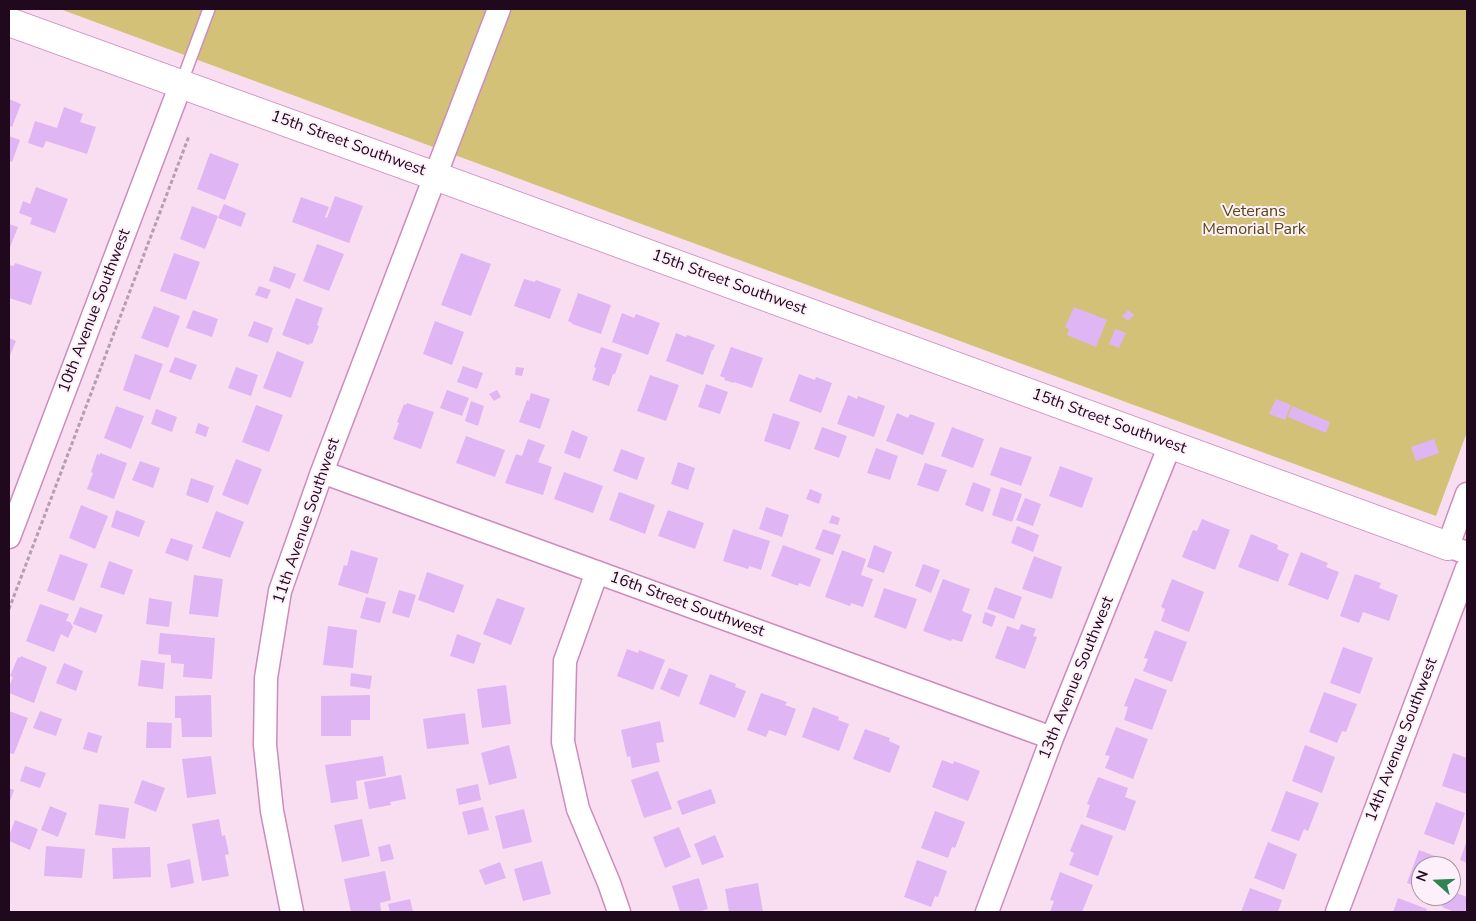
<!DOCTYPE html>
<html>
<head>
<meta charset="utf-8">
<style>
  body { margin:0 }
  #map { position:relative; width:1476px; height:921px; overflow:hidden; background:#f9def2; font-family:"Nunito Sans",sans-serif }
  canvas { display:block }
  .frame { position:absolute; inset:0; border:10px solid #20091c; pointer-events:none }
  .north { position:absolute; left:1411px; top:856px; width:50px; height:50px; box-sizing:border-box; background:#fef0fa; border:1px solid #a594a1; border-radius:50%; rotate:290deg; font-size:14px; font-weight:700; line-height:20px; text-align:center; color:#20091c }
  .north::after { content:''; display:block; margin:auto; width:18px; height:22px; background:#318355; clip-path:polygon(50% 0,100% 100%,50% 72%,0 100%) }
</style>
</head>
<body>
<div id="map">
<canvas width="1476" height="921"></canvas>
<div class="frame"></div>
<div class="north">N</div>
</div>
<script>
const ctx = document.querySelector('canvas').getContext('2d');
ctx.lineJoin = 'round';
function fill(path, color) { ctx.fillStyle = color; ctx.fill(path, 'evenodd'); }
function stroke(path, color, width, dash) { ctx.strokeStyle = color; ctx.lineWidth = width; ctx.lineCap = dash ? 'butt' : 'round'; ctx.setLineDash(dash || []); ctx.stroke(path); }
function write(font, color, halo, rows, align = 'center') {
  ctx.font = font + ' "Nunito Sans",sans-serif'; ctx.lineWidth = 4; ctx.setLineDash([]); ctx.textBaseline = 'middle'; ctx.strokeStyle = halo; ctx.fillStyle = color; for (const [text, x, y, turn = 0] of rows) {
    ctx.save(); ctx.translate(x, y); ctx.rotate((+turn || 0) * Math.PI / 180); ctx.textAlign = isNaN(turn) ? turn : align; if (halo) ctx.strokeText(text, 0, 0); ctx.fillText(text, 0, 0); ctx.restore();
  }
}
const green = new Path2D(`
  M 60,9 L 1467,9 L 1467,432 L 1436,516 L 636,222 Z`);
const building = new Path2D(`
  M 9,99 L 21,104 L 12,127 L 9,126 Z
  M 64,107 L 83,114 L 80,122 L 96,127 L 87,154 L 46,141 L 43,148 L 28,143 L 35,121 L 57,128 Z
  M 9,136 L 20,140 L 12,162 L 9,161 Z
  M 210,153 L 239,164 L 225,200 L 197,189 Z
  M 36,187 L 68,199 L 55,233 L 30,224 L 32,218 L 19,213 L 23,201 L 30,204 Z
  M 335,196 L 363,206 L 349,243 L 292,222 L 301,197 L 329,207 L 325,217 L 327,218 Z
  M 224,204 L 246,213 L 241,227 L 218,218 Z
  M 192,206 L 218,216 L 205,249 L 180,239 Z
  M 9,224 L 18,227 L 9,250 Z
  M 317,244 L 344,254 L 329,291 L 303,281 Z
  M 174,253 L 200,262 L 186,300 L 160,291 Z
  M 461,253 L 491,264 L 471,316 L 441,305 Z
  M 15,263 L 42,272 L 31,305 L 9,298 L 9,265 L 14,266 Z
  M 274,266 L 296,274 L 290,289 L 269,281 Z
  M 524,279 L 535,282 L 536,280 L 561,289 L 550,319 L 514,306 Z
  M 259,286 L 271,290 L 267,299 L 255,295 Z
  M 578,293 L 611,305 L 601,334 L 572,324 L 572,323 L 568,321 Z
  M 296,298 L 323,308 L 317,325 L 319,326 L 312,344 L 310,343 L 309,345 L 282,335 Z
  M 154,306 L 180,316 L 168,348 L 141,338 Z
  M 1074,307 L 1107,320 L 1096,347 L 1067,335 L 1069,329 L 1065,327 Z
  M 193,310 L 218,319 L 212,337 L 186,328 Z
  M 1128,310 L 1134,315 L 1128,321 L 1122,316 Z
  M 622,313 L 634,318 L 636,314 L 660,323 L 648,355 L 612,342 Z
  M 254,321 L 273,328 L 268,343 L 248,336 Z
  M 435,321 L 464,332 L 452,365 L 423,354 Z
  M 1115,329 L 1126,333 L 1119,348 L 1109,344 Z
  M 676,333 L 686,337 L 687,335 L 715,345 L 713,350 L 712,350 L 703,375 L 666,361 Z
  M 9,338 L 16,341 L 9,358 Z
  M 601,347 L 622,354 L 615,374 L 613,374 L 609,386 L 592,380 L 596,368 L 594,367 Z
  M 731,347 L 763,358 L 752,388 L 734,382 L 734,383 L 724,380 L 725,378 L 720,376 Z
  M 277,351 L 304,362 L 291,398 L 263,388 Z
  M 135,354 L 163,364 L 150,400 L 123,390 Z
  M 175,357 L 197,365 L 191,380 L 169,372 Z
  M 463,366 L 483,373 L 477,389 L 457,382 Z
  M 236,367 L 258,375 L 251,396 L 228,388 Z
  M 516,367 L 524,368 L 522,376 L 515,375 Z
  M 799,374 L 815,380 L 816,377 L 832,383 L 821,413 L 789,401 Z
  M 650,375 L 679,385 L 666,421 L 637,411 Z
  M 706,384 L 728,392 L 720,414 L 698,407 Z
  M 447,390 L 469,398 L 462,416 L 440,408 Z
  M 497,390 L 501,397 L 494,401 L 489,394 Z
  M 531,393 L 550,399 L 540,429 L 519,422 L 527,400 L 529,401 Z
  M 848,395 L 857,399 L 858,396 L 885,406 L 874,437 L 837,424 Z
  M 1276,399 L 1291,405 L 1285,420 L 1269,414 Z
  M 471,401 L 484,406 L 478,426 L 465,421 Z
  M 407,403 L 434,412 L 421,449 L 393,439 L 399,423 L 397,422 L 404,404 L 406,405 Z
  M 256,405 L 283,415 L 269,452 L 242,442 Z
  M 116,406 L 144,416 L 131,449 L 104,438 Z
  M 1292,406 L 1330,422 L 1326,433 L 1288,417 Z
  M 156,409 L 177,417 L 172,432 L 151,424 Z
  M 773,413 L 800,422 L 790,450 L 764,441 Z
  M 897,413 L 908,418 L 910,414 L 935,423 L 923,455 L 886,441 Z
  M 198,423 L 209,427 L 206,437 L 195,433 Z
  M 822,427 L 847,436 L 839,458 L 814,449 Z
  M 952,427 L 984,439 L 973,468 L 941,456 Z
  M 572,430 L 588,437 L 580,459 L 564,453 Z
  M 466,436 L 505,450 L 495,477 L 456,463 Z
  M 528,439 L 545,445 L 538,462 L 552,467 L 543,495 L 505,483 L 516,454 L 522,456 Z
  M 1434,439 L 1439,453 L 1416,461 L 1411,447 Z
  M 1000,447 L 1032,457 L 1021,486 L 990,475 Z
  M 876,448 L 898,456 L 890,480 L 867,473 Z
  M 621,449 L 645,458 L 637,480 L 613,471 Z
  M 100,453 L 127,463 L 114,499 L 87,489 L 93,473 L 91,472 L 97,454 L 100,455 Z
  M 236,459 L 262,469 L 248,505 L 222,495 Z
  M 140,461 L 160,468 L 153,488 L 132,480 Z
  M 678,462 L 695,468 L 688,490 L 671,484 Z
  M 925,463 L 947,470 L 938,492 L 917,485 Z
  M 1060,466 L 1093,478 L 1082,508 L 1049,496 Z
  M 564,472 L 603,486 L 593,513 L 554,499 Z
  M 191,478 L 214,486 L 208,503 L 186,495 Z
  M 973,482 L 991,489 L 983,512 L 965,505 Z
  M 1001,487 L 1022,494 L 1012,522 L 992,515 Z
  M 810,489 L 822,494 L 819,504 L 806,499 Z
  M 619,492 L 655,505 L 645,534 L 609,520 Z
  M 1025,498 L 1041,504 L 1033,526 L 1016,520 Z
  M 81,505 L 108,516 L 95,549 L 69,538 Z
  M 766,507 L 789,515 L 782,537 L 759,529 Z
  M 116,510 L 145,521 L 139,537 L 111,527 Z
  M 668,510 L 704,523 L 695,549 L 658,536 Z
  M 216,511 L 244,522 L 230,558 L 202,548 Z
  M 832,515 L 840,518 L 838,525 L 829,523 Z
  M 1202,519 L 1230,530 L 1215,570 L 1182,557 L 1193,530 L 1197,531 Z
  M 1017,526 L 1039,535 L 1033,552 L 1011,543 Z
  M 733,529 L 770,541 L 761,570 L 749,566 L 748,569 L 723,561 Z
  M 823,529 L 841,535 L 833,555 L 815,549 Z
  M 1251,534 L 1278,545 L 1277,549 L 1289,554 L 1278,582 L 1238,567 Z
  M 171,538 L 193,545 L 188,561 L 165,553 Z
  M 783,545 L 821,559 L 810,587 L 799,583 L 798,586 L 771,576 Z
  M 874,545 L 892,552 L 884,573 L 867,567 Z
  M 351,550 L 378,558 L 368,594 L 338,585 L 344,565 L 347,566 Z
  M 842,550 L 866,559 L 861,575 L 873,579 L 863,607 L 851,603 L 850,606 L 825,597 Z
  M 1301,552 L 1328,563 L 1326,567 L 1339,572 L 1328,600 L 1288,585 Z
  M 60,554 L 88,564 L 74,601 L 47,591 Z
  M 1034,556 L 1062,567 L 1052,599 L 1022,589 Z
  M 109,561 L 133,570 L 124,595 L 100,587 Z
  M 923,564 L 940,570 L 931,593 L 915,586 Z
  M 427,572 L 464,585 L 454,613 L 418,600 Z
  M 1355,574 L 1381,583 L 1379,588 L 1398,595 L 1389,621 L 1363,612 L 1359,623 L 1340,616 Z
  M 194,575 L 223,579 L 218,617 L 189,614 Z
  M 943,579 L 970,589 L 962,611 L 972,615 L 962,642 L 952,639 L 951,641 L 923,631 Z
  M 1172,579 L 1204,592 L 1189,632 L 1161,621 L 1165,609 L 1161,607 Z
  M 995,587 L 1022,597 L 1014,619 L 987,609 Z
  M 884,588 L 917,599 L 906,629 L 874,617 Z
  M 399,590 L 416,595 L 409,618 L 392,613 Z
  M 366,597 L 386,602 L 380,623 L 360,618 Z
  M 149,598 L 172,602 L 169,627 L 146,624 Z
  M 497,598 L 525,608 L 511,645 L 483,634 Z
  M 40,604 L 69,614 L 66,621 L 70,622 L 73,627 L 68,638 L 61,634 L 54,652 L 26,641 Z
  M 80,607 L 103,615 L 96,633 L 73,624 Z
  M 985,612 L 996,616 L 992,627 L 982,623 Z
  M 1021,624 L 1036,629 L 1033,636 L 1037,637 L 1025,669 L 995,658 L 1007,626 L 1019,630 Z
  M 328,626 L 357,630 L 353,668 L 323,665 Z
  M 1155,630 L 1187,642 L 1172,682 L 1143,671 L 1148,659 L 1144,658 Z
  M 160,633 L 215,638 L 212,679 L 183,677 L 184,664 L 171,663 L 171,655 L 158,654 Z
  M 457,634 L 481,643 L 474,664 L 450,656 Z
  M 1343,647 L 1373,658 L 1360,694 L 1330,683 Z
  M 627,649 L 638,653 L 639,650 L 665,660 L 653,690 L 617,676 Z
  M 21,656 L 47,667 L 34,703 L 9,693 L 9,687 L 13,677 L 10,676 L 18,657 L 20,658 Z
  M 141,660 L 165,663 L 163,689 L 138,686 Z
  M 64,663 L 83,671 L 76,691 L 56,683 Z
  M 669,668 L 688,675 L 679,697 L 660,689 Z
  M 351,673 L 372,676 L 370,689 L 350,686 Z
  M 710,674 L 736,684 L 735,687 L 746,691 L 735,718 L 699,704 Z
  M 1135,678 L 1167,690 L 1152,730 L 1124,720 L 1128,707 L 1124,706 Z
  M 506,685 L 511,724 L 482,728 L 477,689 Z
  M 1324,692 L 1357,704 L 1346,732 L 1342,731 L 1337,743 L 1309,732 Z
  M 761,693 L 787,702 L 785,705 L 796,709 L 786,736 L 769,730 L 766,737 L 747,730 Z
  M 211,695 L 212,737 L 182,737 L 181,718 L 175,718 L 175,696 Z
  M 370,695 L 370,720 L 351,720 L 351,736 L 321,736 L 321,696 Z
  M 813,707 L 839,717 L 838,720 L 849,724 L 839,751 L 802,737 Z
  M 9,711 L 28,718 L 14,754 L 9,753 Z
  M 40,711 L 62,719 L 56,736 L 33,728 Z
  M 465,713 L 469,744 L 427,749 L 423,719 Z
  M 660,721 L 664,742 L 656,743 L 660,762 L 632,768 L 630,756 L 627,757 L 621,730 Z
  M 147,722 L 172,723 L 171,748 L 146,748 Z
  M 1116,727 L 1148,739 L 1133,779 L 1105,768 L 1110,756 L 1105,755 Z
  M 865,729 L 890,738 L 889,741 L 900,746 L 890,773 L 853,759 Z
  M 88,732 L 102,736 L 97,753 L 83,749 Z
  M 509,745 L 517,778 L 489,785 L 481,753 Z
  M 1305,745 L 1335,757 L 1322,793 L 1292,781 Z
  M 1453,753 L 1467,758 L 1467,794 L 1442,786 Z
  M 211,756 L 216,794 L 187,798 L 182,759 Z
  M 383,756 L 386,776 L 356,781 L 358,799 L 331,803 L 325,765 Z
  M 942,760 L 953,764 L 954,761 L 980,771 L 968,801 L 932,787 Z
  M 25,766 L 46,773 L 40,788 L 20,781 Z
  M 658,771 L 672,809 L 644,818 L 631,780 Z
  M 401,775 L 406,799 L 390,802 L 391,805 L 369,809 L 364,782 Z
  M 1098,777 L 1128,788 L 1125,797 L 1136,801 L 1125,831 L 1086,817 L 1090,805 L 1087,804 Z
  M 142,780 L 165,788 L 156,812 L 134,803 Z
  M 478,784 L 481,800 L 459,805 L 456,789 Z
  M 9,788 L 14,790 L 9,804 Z
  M 711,789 L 716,803 L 682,815 L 677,801 Z
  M 1286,791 L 1319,803 L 1308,831 L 1304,829 L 1299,841 L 1271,831 Z
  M 1436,802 L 1465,813 L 1454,845 L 1424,834 Z
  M 99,804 L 129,808 L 125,839 L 95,835 Z
  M 50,806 L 67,813 L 58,837 L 41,830 Z
  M 483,807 L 489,830 L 468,835 L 462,812 Z
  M 524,809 L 532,842 L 503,849 L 495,816 Z
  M 935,811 L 965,822 L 955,848 L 952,847 L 948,858 L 921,848 Z
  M 219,819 L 222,836 L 225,835 L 229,854 L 225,855 L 229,876 L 202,881 L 192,824 Z
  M 362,819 L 370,856 L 342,862 L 334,825 Z
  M 15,820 L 38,829 L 30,850 L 9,841 L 9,836 Z
  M 1081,824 L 1113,836 L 1098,876 L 1069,865 L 1074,853 L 1070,851 Z
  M 679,827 L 691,857 L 665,868 L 653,837 Z
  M 715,835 L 724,857 L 702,865 L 694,844 Z
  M 1467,840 L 1467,863 L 1460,860 Z
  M 1268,842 L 1297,854 L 1284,890 L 1254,878 Z
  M 390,844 L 394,859 L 381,862 L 378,847 Z
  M 46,846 L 85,849 L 82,878 L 44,876 Z
  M 150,847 L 151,877 L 113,879 L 112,848 Z
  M 1419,850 L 1448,861 L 1446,866 L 1421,866 L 1421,888 L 1407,883 Z
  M 190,859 L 194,883 L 171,888 L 167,864 Z
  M 917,860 L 947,871 L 938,897 L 935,896 L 931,907 L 904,897 Z
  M 542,861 L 551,894 L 523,901 L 514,869 Z
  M 500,862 L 506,878 L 485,885 L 479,870 Z
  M 385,871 L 391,900 L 380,903 L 381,911 L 351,912 L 344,879 Z
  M 1060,872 L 1093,885 L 1082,912 L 1050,912 L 1054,901 L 1050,900 Z
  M 699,878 L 708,909 L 698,912 L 680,912 L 672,886 Z
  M 758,883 L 763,912 L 729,912 L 725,889 Z
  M 1250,888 L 1282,900 L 1278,912 L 1241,912 Z
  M 1451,891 L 1467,897 L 1467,907 L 1465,912 L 1454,912 L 1442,907 L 1447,896 L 1451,896 Z
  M 1398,898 L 1427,909 L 1426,912 L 1393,912 Z
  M 410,899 L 413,912 L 390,912 L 388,904 Z`);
const path = new Path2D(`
  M 9,609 L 189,136`);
const service = new Path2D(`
  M 181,84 L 209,9`);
const minor = new Path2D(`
  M 322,472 L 1052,738
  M 1467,494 L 1448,546 L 1467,553
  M 9,537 L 181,84
  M 597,572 L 565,661 L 563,742 L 578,809 L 609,883 L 619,912
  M 292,912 L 272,811 L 265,745 L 266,678 L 280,591 L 322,472 L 499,9
  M 987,912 L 1052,738 L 1170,445
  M 1337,912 L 1467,568`);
const tertiary = new Path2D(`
  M 9,22 L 435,176 L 1448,546`);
const streetNames = [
  ["15th Street Southwest",348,144,20],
  ["15th Street Southwest",729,283,20],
  ["10th Avenue Southwest",95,311,-69],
  ["15th Street Southwest",1109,422,20],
  ["11th Avenue Southwest",307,521,-71],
  ["16th Street Southwest",687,605,20],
  ["13th Avenue Southwest",1077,678,-68],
  ["14th Avenue Southwest",1402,740,-69]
];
const parkNames = [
  ["Veterans",1254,212],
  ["Memorial Park",1254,230]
];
fill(green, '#d3c178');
fill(building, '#e0b5f3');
stroke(service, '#cc8cbd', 14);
stroke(minor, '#cc8cbd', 25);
stroke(tertiary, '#cc8cbd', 30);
stroke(path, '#b69db0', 3, [4, 2.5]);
stroke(service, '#fff', 11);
stroke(minor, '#fff', 22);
stroke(tertiary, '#fff', 28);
write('16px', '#20091c', '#fef0fa', streetNames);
write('16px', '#55470d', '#fef0fa', parkNames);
</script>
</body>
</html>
